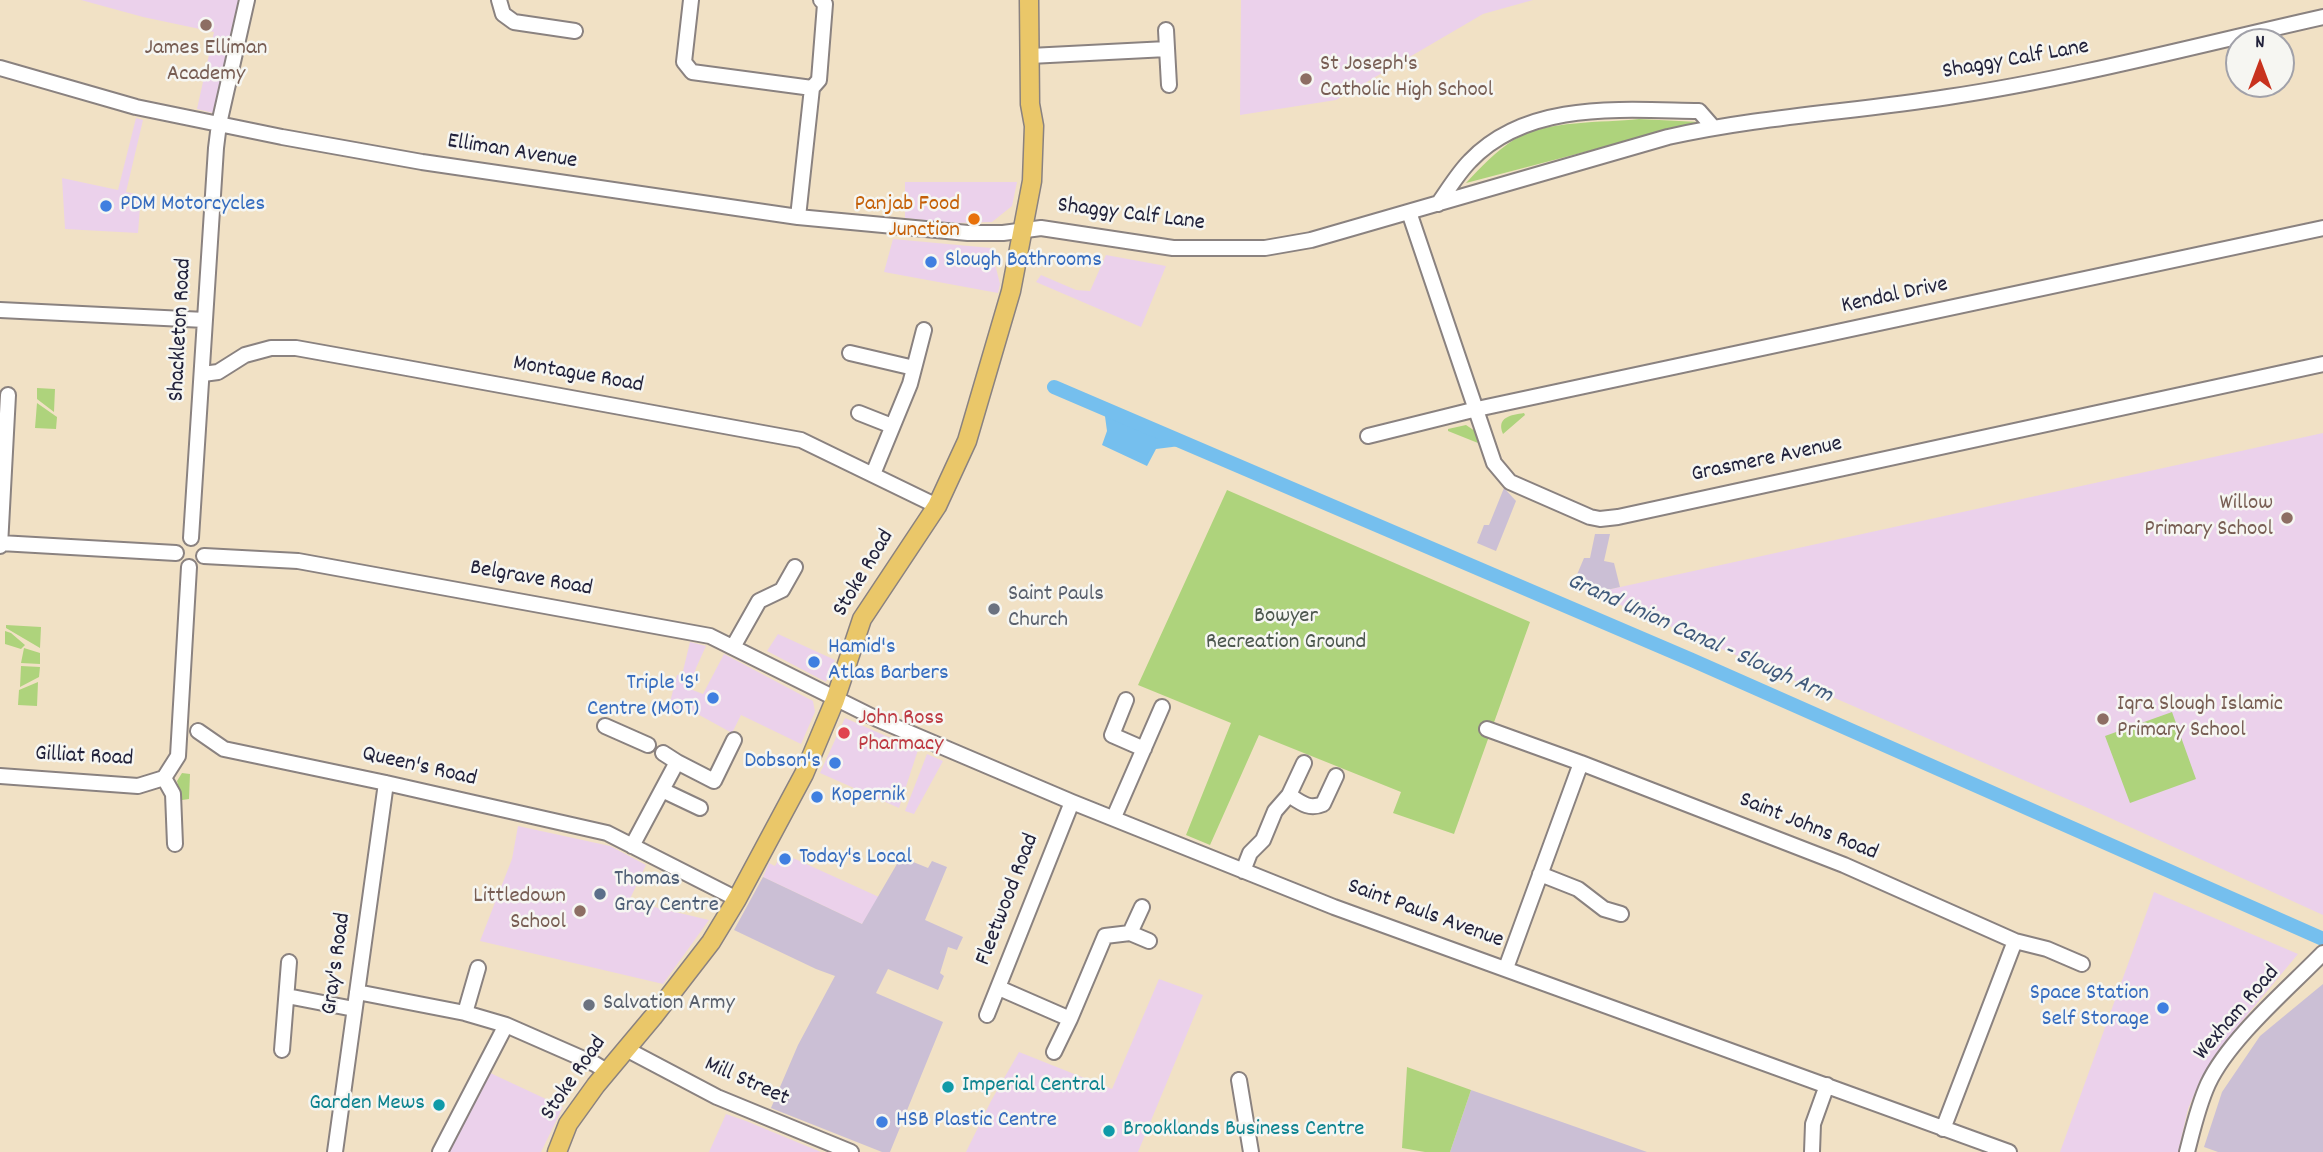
<!DOCTYPE html>
<html>
<head>
<meta charset="utf-8">
<style>
  body { margin:0 }
  #map { position:relative; width:2323px; height:1152px; overflow:hidden; background:#f1e1c5; font-family:Dekko,sans-serif }
  canvas { display:block }
  .north { position:absolute; left:2225px; top:28px; width:70px; height:70px; box-sizing:border-box; background:#f6f6f2; border:2px solid #a1a1a9; border-radius:50%; rotate:0deg; font-size:19px; font-weight:700; line-height:28px; text-align:center; color:#22223b }
  .north::after { content:''; display:block; margin:auto; width:24px; height:32px; background:#c8321e; clip-path:polygon(50% 0,100% 100%,50% 72%,0 100%) }
</style>
</head>
<body>
<div id="map">
<canvas width="2323" height="1152"></canvas>
<div class="north">N</div>
</div>
<script>
const ctx = document.querySelector('canvas').getContext('2d');
ctx.lineJoin = 'round';
function fill(path, color) { ctx.fillStyle = color; ctx.fill(path, 'evenodd'); }
function stroke(path, color, width, dash) { ctx.strokeStyle = color; ctx.lineWidth = width; ctx.lineCap = dash ? 'butt' : 'round'; ctx.setLineDash(dash || []); ctx.stroke(path); }
function write(font, color, halo, rows, align = 'center') {
  ctx.font = font + ' Dekko,sans-serif'; ctx.lineWidth = 5; ctx.setLineDash([]); ctx.textBaseline = 'middle'; ctx.strokeStyle = halo; ctx.fillStyle = color; for (const [text, x, y, turn = 0] of rows) {
    ctx.save(); ctx.translate(x, y); ctx.rotate((+turn || 0) * Math.PI / 180); ctx.textAlign = isNaN(turn) ? turn : align; if (halo) ctx.strokeText(text, 0, 0); ctx.fillText(text, 0, 0); ctx.restore();
  }
}
const built = new Path2D(`
  M 81,0 L 239,0 L 217,114 L 197,109 L 214,32 L 143,17 Z
  M 1241,0 L 1533,0 L 1483,14 L 1336,100 L 1240,115 Z
  M 136,118 L 143,120 L 126,192 L 141,195 L 138,233 L 65,229 L 62,178 L 118,190 Z
  M 905,182 L 1017,182 L 1012,206 L 992,222 L 953,223 L 905,218 Z
  M 893,239 L 991,248 L 1000,284 L 998,293 L 884,272 Z
  M 1106,255 L 1166,266 L 1141,327 L 1036,282 L 1041,275 L 1076,290 L 1090,291 Z
  M 2323,433 L 2323,915 L 2097,812 L 1593,593 Z
  M 778,634 L 835,660 L 826,682 L 767,651 Z
  M 690,642 L 706,646 L 696,668 L 690,689 L 703,694 L 724,654 L 813,701 L 815,712 L 801,744 L 741,715 L 732,733 L 681,705 L 679,710 L 669,706 L 677,675 L 682,675 Z
  M 845,718 L 918,750 L 899,808 L 820,773 Z
  M 927,754 L 943,761 L 914,814 L 905,811 Z
  M 518,826 L 610,846 L 646,865 L 629,901 L 709,920 L 663,984 L 480,941 L 512,859 Z
  M 782,853 L 879,897 L 862,924 L 763,877 L 769,863 L 775,866 Z
  M 2154,892 L 2298,954 L 2238,1026 L 2201,1078 L 2188,1109 L 2178,1152 L 2060,1152 Z
  M 1159,979 L 1203,995 L 1138,1152 L 966,1152 L 991,1101 L 1019,1052 L 1112,1089 Z
  M 486,1071 L 563,1107 L 541,1152 L 449,1152 L 453,1137 Z
  M 726,1114 L 746,1121 L 821,1152 L 709,1152 Z`);
const industrial = new Path2D(`
  M 1504,488 L 1516,501 L 1496,551 L 1477,543 L 1484,525 L 1489,525 Z
  M 1595,534 L 1610,534 L 1604,561 L 1614,563 L 1620,587 L 1593,593 L 1573,584 L 1584,558 L 1590,558 Z
  M 901,857 L 928,868 L 932,861 L 947,867 L 925,920 L 963,937 L 957,950 L 948,947 L 940,973 L 944,976 L 938,990 L 888,969 L 876,993 L 943,1022 L 890,1152 L 882,1152 L 771,1108 L 798,1045 L 835,976 L 816,969 L 734,930 L 763,877 L 862,924 Z
  M 2323,984 L 2323,1152 L 2218,1152 L 2204,1147 L 2222,1092 L 2260,1036 Z
  M 1471,1090 L 1647,1152 L 1450,1152 Z`);
const green = new Path2D(`
  M 1639,119 L 1699,122 L 1466,183 C 1481,167 1496,151 1515,139 C 1546,120 1603,123 1639,119 Z
  M 37,388 L 55,389 L 54,412 L 37,399 Z
  M 37,403 L 57,417 L 56,429 L 35,428 Z
  M 1524,413 L 1525,415 L 1503,434 C 1496,417 1511,415 1524,413 Z
  M 1466,425 L 1475,431 L 1478,443 L 1448,431 L 1448,429 Z
  M 1227,490 L 1530,622 L 1454,834 L 1393,813 L 1401,792 L 1259,735 L 1210,845 L 1186,835 L 1231,723 L 1138,685 Z
  M 6,625 L 41,627 L 40,648 L 6,628 Z
  M 5,631 L 11,633 L 25,645 L 21,649 L 5,644 Z
  M 24,648 L 40,653 L 40,664 L 21,663 Z
  M 21,666 L 40,667 L 39,677 L 20,687 Z
  M 38,682 L 37,706 L 18,705 L 19,690 Z
  M 2172,712 L 2196,779 L 2130,803 L 2105,736 Z
  M 182,773 L 190,774 L 189,799 L 182,800 L 177,781 Z
  M 1407,1067 L 1471,1090 L 1450,1152 L 1425,1152 L 1402,1148 Z`);
const water = new Path2D(`
  M 1104,409 L 1188,445 L 1156,449 L 1147,466 L 1102,445 L 1107,431 Z`);
const canal = new Path2D(`
  M 1054,387 L 1692,660 L 2323,939`);
const minor = new Path2D(`
  M 499,0 L 503,14 L 514,22 L 575,31
  M 691,0 L 684,62 L 692,72 L 812,88
  M 1166,30 L 1169,85
  M 1030,56 L 1167,49
  M 0,68 L 136,107 L 282,137 L 422,162 L 798,217 L 968,233 L 1003,233 L 1041,228 L 1173,248 L 1265,248 L 1311,240 L 1668,137 C 1762,116 1854,112 1948,97 C 2075,78 2198,45 2323,17
  M 1438,204 C 1448,190 1458,173 1470,161 C 1528,100 1623,110 1699,111 L 1713,127
  M 1409,212 L 1494,463 L 1510,482 L 1590,517 L 1600,519 L 1618,517 L 2323,364
  M 798,217 L 812,88 L 819,80 L 825,4 L 821,0
  M 0,310 L 205,320
  M 850,353 L 914,368
  M 203,374 L 218,372 L 245,355 L 271,348 L 296,348 L 385,364 L 801,440 L 937,506
  M 859,413 L 892,426
  M 1368,436 L 1477,409 L 2323,228
  M 873,474 L 910,384 L 924,330
  M 191,538 L 216,148 L 219,124 L 247,0
  M 0,543 L 176,553
  M 0,546 L 8,395
  M 204,556 L 298,561 L 710,636 L 877,719 L 1072,802 L 1334,907 L 2009,1152
  M 733,647 L 759,601 L 782,590 L 795,567
  M 1126,700 L 1112,735 L 1144,749
  M 605,726 L 648,745
  M 1487,729 L 1581,763 L 1844,865 L 2015,941 L 2047,949 L 2082,964
  M 198,731 L 224,749 L 386,783 L 607,833 L 737,899
  M 663,753 L 677,762
  M 0,776 L 138,786 L 164,778
  M 164,778 L 178,756 L 189,567
  M 164,778 L 173,794 L 175,844
  M 662,790 L 700,808
  M 1289,795 C 1301,803 1309,810 1323,804 L 1336,776
  M 1114,817 L 1162,707
  M 632,846 L 677,762 L 714,781 L 734,740
  M 1243,871 L 1250,853 L 1263,840 L 1275,811 L 1289,795 L 1304,763
  M 1540,874 L 1578,889 L 1604,909 L 1621,914
  M 1130,933 L 1149,941
  M 478,968 L 465,1013 L 506,1025
  M 1506,968 L 1581,763
  M 999,988 L 1070,1019 L 1105,936 L 1130,933 L 1142,907
  M 357,992 L 465,1013
  M 287,996 L 354,1009
  M 987,1015 L 1072,802
  M 626,1049 L 717,1097 L 851,1152
  M 282,1050 L 289,962
  M 1054,1052 L 1070,1019
  M 1239,1080 L 1251,1152
  M 1943,1129 L 2015,941
  M 335,1152 L 386,783
  M 440,1152 L 506,1025 L 595,1064 L 608,1072
  M 1812,1152 L 1813,1124 L 1827,1085
  M 2187,1152 C 2193,1129 2198,1106 2208,1084 C 2229,1039 2288,989 2323,953`);
const major = new Path2D(`
  M 557,1152 L 568,1124 L 596,1085 L 653,1017 L 711,942 L 737,899 L 804,774 L 835,700 L 862,619 L 937,506 L 967,441 L 1011,291 L 1032,181 L 1034,126 L 1030,104 L 1029,0`);
const markers = [
  [206,25,7,"#8d6e63"],
  [1306,79,7,"#8d6e63"],
  [106,206,7,"#3f7fe0"],
  [974,219,7,"#e8710a"],
  [931,262,7,"#3f7fe0"],
  [2287,518,7,"#8d6e63"],
  [994,609,7,"#6b7280"],
  [814,662,7,"#3f7fe0"],
  [713,698,7,"#3f7fe0"],
  [2103,719,7,"#8d6e63"],
  [844,733,7,"#e0444e"],
  [835,763,7,"#3f7fe0"],
  [817,797,7,"#3f7fe0"],
  [785,859,7,"#3f7fe0"],
  [600,894,7,"#5c6f8a"],
  [580,911,7,"#8d6e63"],
  [589,1005,7,"#6b7280"],
  [2163,1008,7,"#3f7fe0"],
  [948,1087,7,"#0f9aa8"],
  [439,1105,7,"#0f9aa8"],
  [882,1122,7,"#3f7fe0"],
  [1109,1131,7,"#0f9aa8"]
];
const educationNames = [
  ["James Elliman",206,50,"center"],
  ["Academy",206,76,"center"],
  ["St Joseph's",1320,66],
  ["Catholic High School",1320,92],
  ["Willow",2273,505,"right"],
  ["Primary School",2273,531,"right"],
  ["Iqra Slough Islamic",2117,706],
  ["Primary School",2117,732],
  ["Littledown",566,898,"right"],
  ["School",566,924,"right"]
];
const streetNames = [
  ["Shaggy Calf Lane",2016,61,-10],
  ["Elliman Avenue",512,153,9],
  ["Shaggy Calf Lane",1131,216,7],
  ["Kendal Drive",1895,297,-12],
  ["Shackleton Road",182,330,-87],
  ["Montague Road",578,376,10],
  ["Grasmere Avenue",1767,461,-12],
  ["Stoke Road",865,574,-59],
  ["Belgrave Road",531,580,10],
  ["Gilliat Road",84,758,3],
  ["Queen's Road",419,768,13],
  ["Saint Johns Road",1808,828,22],
  ["Fleetwood Road",1009,900,-69],
  ["Saint Pauls Avenue",1425,915,20],
  ["Gray's Road",338,964,-82],
  ["Wexham Road",2238,1014,-49],
  ["Stoke Road",575,1079,-55],
  ["Mill Street",746,1083,24]
];
const shopNames = [
  ["PDM Motorcycles",120,206],
  ["Slough Bathrooms",945,262],
  ["Hamid's",828,649],
  ["Atlas Barbers",828,675],
  ["Triple 'S'",699,685,"right"],
  ["Centre (MOT)",699,711,"right"],
  ["Dobson's",821,763,"right"],
  ["Kopernik",831,797],
  ["Today's Local",799,859],
  ["Space Station",2149,995,"right"],
  ["Self Storage",2149,1021,"right"],
  ["HSB Plastic Centre",896,1122]
];
const foodNames = [
  ["Panjab Food",960,206],
  ["Junction",960,232]
];
const worshipNames = [
  ["Saint Pauls",1008,596],
  ["Church",1008,622],
  ["Salvation Army",603,1005]
];
const parkNames = [
  ["Bowyer",1286,618],
  ["Recreation Ground",1286,644]
];
const healthNames = [
  ["John Ross",858,720],
  ["Pharmacy",858,746]
];
const serviceNames = [
  ["Thomas",614,881],
  ["Gray Centre",614,907]
];
const cultureNames = [
  ["Imperial Central",962,1087],
  ["Garden Mews",425,1105,"right"],
  ["Brooklands Business Centre",1123,1131]
];
const waterNames = [
  ["Grand Union Canal - Slough Arm",1699,640,24]
];
fill(built, '#ebd1eb');
fill(industrial, '#cbbfd5');
fill(green, '#aed37c');
fill(water, '#75bfee');
stroke(canal, '#75bfee', 14);
stroke(minor, '#8a8280', 18);
stroke(major, '#8a8280', 21);
stroke(minor, '#fff', 14);
stroke(major, '#eac769', 18);
for (const [x, y, r, color] of markers) { const dot = new Path2D(); dot.arc(x, y, r, 0, 2 * Math.PI); ctx.fillStyle = color; ctx.fill(dot); stroke(dot, '#f6f6f2', 2.5); }
write('23px', '#785e54', '#f6f6f2', educationNames, 'left');
write('23px', '#22223b', '#f6f6f2', streetNames);
write('23px', '#366cbe', '#f6f6f2', shopNames, 'left');
write('23px', '#c56008', '#f6f6f2', foodNames, 'right');
write('23px', '#5b616d', '#f6f6f2', worshipNames, 'left');
write('23px', '#4c574e', '#f6f6f2', parkNames);
write('23px', '#be3a42', '#f6f6f2', healthNames, 'left');
write('23px', '#4e5e75', '#f6f6f2', serviceNames, 'left');
write('23px', '#0d838f', '#f6f6f2', cultureNames, 'left');
write('italic 24px', '#3f597a', '#f6f6f2', waterNames);
</script>
</body>
</html>
